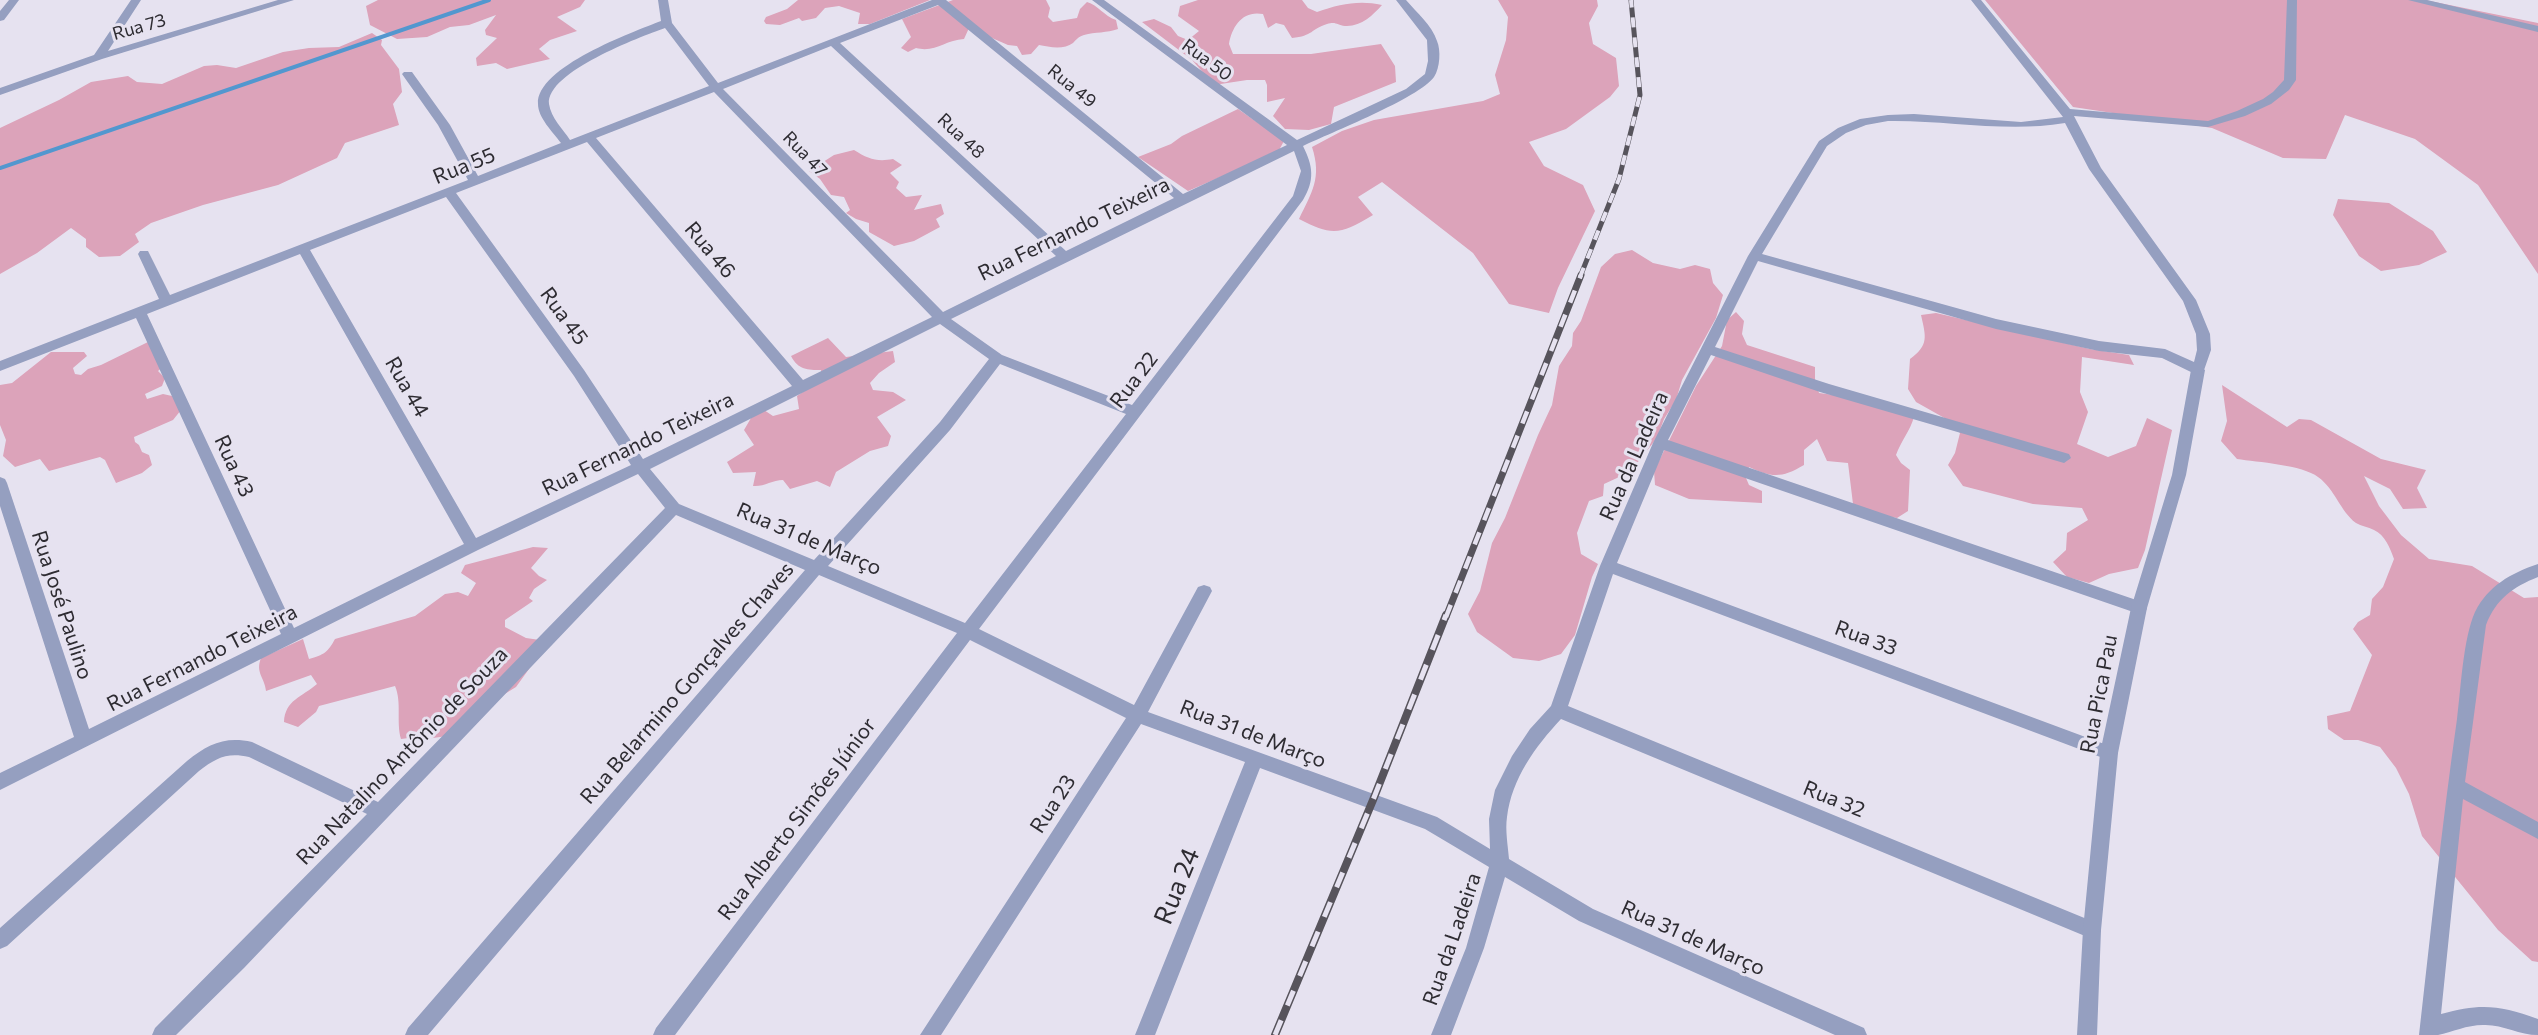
<!DOCTYPE html>
<html>
<head>
<meta charset="utf-8">
<style>
  body { margin:0 }
  canvas { display:block; background:#e6e2f0 }
</style>
</head>
<body>
<canvas width="2538" height="1035"></canvas>
<script>
const ctx = document.querySelector('canvas').getContext('2d');
ctx.lineJoin = 'round';
function fill(path, color) { ctx.fillStyle = color; ctx.fill(path, 'evenodd'); }
function stroke(path, color, width, dash) { ctx.strokeStyle = color; ctx.lineWidth = width; ctx.lineCap = dash ? 'butt' : 'round'; ctx.setLineDash(dash || []); ctx.stroke(path); }
function write(font, color, halo, rows, align = 'center') {
  ctx.font = font + ' Commissioner,sans-serif'; ctx.lineWidth = 6; ctx.setLineDash([]); ctx.textBaseline = 'middle'; ctx.strokeStyle = halo; ctx.fillStyle = color; for (const [text, x, y, turn = 0] of rows) {
    ctx.save(); ctx.translate(x, y); ctx.rotate((+turn || 0) * Math.PI / 180); ctx.textAlign = isNaN(turn) ? turn : align; if (halo) ctx.strokeText(text, 0, 0); ctx.fillText(text, 0, 0); ctx.restore();
  }
}
const green = new Path2D(`
  M 378,0 L 585,0 L 580,7 L 557,17 L 577,31 L 550,40 L 539,49 L 550,59 L 507,69 L 496,63 L 477,66 L 476,58 L 497,38 L 486,35 L 485,30 L 496,15 L 469,25 L 450,27 L 427,37 L 397,39 L 370,25 L 366,6 Z
  M 798,0 L 930,0 L 870,24 L 858,24 L 860,13 L 839,6 L 825,8 L 816,18 L 802,21 L 799,18 L 780,25 L 766,24 L 764,21 L 766,17 L 787,9 Z
  M 953,0 L 1046,0 L 1050,8 L 1048,17 L 1053,22 L 1077,18 L 1080,9 L 1087,2 C 1098,5 1104,16 1116,20 L 1118,29 C 1107,33 1095,32 1084,35 C 1078,37 1077,39 1073,43 C 1064,50 1049,47 1039,45 L 1031,54 L 1022,55 L 1017,46 L 1008,45 L 969,28 L 964,39 C 945,40 935,53 916,48 L 908,52 L 901,48 L 911,37 L 902,19 Z
  M 1198,0 L 1302,0 L 1308,8 L 1317,12 C 1340,4 1359,0 1382,5 C 1373,15 1361,27 1345,26 C 1337,25 1336,21 1327,24 C 1311,29 1313,36 1292,38 L 1284,25 L 1276,23 L 1268,28 L 1263,14 C 1243,10 1232,26 1229,44 L 1233,54 L 1311,54 L 1381,44 L 1395,66 L 1396,82 L 1334,107 L 1331,124 L 1309,130 L 1285,129 L 1273,116 L 1285,98 L 1267,102 L 1267,85 L 1265,80 L 1247,80 L 1214,85 L 1192,60 L 1142,22 L 1154,19 L 1171,27 L 1178,36 L 1188,40 L 1199,31 L 1178,16 L 1180,6 Z
  M 1498,0 L 1597,0 L 1598,6 L 1589,23 L 1593,44 L 1616,58 L 1619,86 L 1610,97 L 1566,129 L 1529,142 L 1544,166 L 1583,185 L 1595,211 L 1558,288 L 1549,313 L 1509,304 L 1473,253 L 1382,182 L 1358,197 L 1373,215 C 1340,235 1332,236 1299,219 C 1312,192 1322,178 1312,147 L 1342,131 L 1374,120 L 1483,101 L 1500,94 L 1495,75 L 1506,40 L 1508,17 Z
  M 1985,0 L 2425,0 L 2538,23 L 2538,274 L 2478,185 L 2415,139 L 2345,115 L 2326,159 L 2283,158 L 2212,128 L 2073,107 Z
  M 372,33 L 382,40 L 381,45 L 399,69 L 402,92 L 393,104 L 399,125 L 345,143 L 337,158 L 278,185 L 203,205 L 151,223 L 135,234 L 139,242 L 120,256 L 99,257 L 86,247 L 86,239 L 71,228 L 37,253 L 0,274 L 0,128 L 59,100 L 91,82 L 128,76 L 137,82 L 162,84 L 204,66 L 217,65 L 236,68 L 283,52 L 309,48 L 339,47 Z
  M 1238,109 L 1284,141 L 1278,152 L 1188,191 L 1138,157 L 1171,144 L 1182,136 Z
  M 854,150 C 868,159 877,162 893,159 L 902,165 L 890,173 L 899,182 L 896,188 L 906,197 L 922,195 L 914,210 L 941,204 L 944,214 L 936,219 L 940,227 L 914,241 L 894,246 L 869,232 L 869,223 L 856,219 L 846,213 L 850,210 L 844,197 L 831,195 L 820,179 L 809,171 L 834,155 Z
  M 2338,199 L 2389,203 L 2433,231 L 2447,252 L 2419,265 L 2381,271 L 2359,256 L 2333,215 Z
  M 1632,250 L 1653,263 L 1680,269 L 1695,265 L 1710,269 L 1713,283 L 1723,295 L 1716,318 L 1682,380 L 1676,400 L 1664,419 L 1657,438 L 1630,472 L 1604,484 L 1603,496 L 1589,501 L 1577,533 L 1581,554 L 1598,564 L 1592,577 L 1575,635 L 1561,654 L 1539,661 L 1513,658 L 1477,632 L 1468,614 L 1480,591 L 1492,543 L 1505,518 L 1538,435 L 1552,405 L 1559,366 L 1572,346 L 1573,333 L 1581,321 L 1601,267 L 1615,254 Z
  M 1736,312 L 1744,321 L 1742,334 L 1747,345 L 1815,367 L 1815,379 L 1819,393 L 1849,397 L 1914,417 C 1910,431 1901,441 1896,455 L 1901,463 L 1910,470 L 1908,511 L 1897,518 L 1876,514 L 1853,504 L 1848,463 L 1827,461 L 1817,439 L 1804,450 L 1804,465 C 1782,478 1772,478 1749,467 L 1746,478 L 1749,485 L 1762,491 L 1762,503 L 1689,499 L 1655,485 L 1654,471 L 1696,386 L 1722,346 L 1727,320 Z
  M 1936,313 L 2090,349 L 2129,355 L 2134,365 L 2082,357 L 2080,392 L 2088,412 L 2077,444 L 2108,457 L 2136,446 L 2147,418 L 2172,430 L 2145,550 L 2138,568 L 2109,574 L 2089,583 L 2067,577 L 2053,562 L 2066,550 L 2067,533 L 2088,520 L 2082,508 L 2033,504 L 1963,486 L 1948,465 L 1955,453 L 1960,433 L 1948,420 L 1916,402 L 1908,389 L 1910,359 C 1929,345 1926,337 1921,315 Z
  M 828,338 L 846,357 L 893,351 L 895,362 L 879,373 L 870,383 L 873,390 L 893,392 L 906,400 L 877,417 L 891,436 L 888,446 L 870,451 L 836,472 L 830,487 L 817,481 L 790,489 L 783,480 C 772,480 764,487 753,486 L 756,472 L 733,473 L 727,462 L 754,445 L 744,430 L 751,418 L 764,410 L 773,416 L 799,409 L 797,396 L 822,379 L 821,370 C 808,370 798,370 791,356 Z
  M 148,342 L 167,357 L 168,362 L 158,371 L 165,378 L 162,386 L 145,394 L 147,399 L 163,394 L 172,396 L 181,410 L 173,420 L 134,437 L 135,442 L 139,445 L 142,452 L 149,455 L 152,465 L 142,473 L 116,483 L 105,460 L 100,457 L 49,471 L 40,459 L 15,467 L 3,456 L 6,440 L 0,425 L 0,385 L 12,383 L 51,352 L 84,352 L 87,356 L 73,368 L 75,374 L 81,375 L 88,369 L 101,365 Z
  M 2222,385 L 2287,427 L 2299,419 L 2311,420 L 2381,459 L 2426,470 L 2417,488 L 2427,508 L 2403,509 L 2390,489 L 2364,476 L 2379,506 L 2401,535 L 2429,559 L 2472,566 L 2524,598 L 2538,597 L 2538,962 L 2532,961 L 2498,930 L 2422,836 L 2409,794 L 2396,768 L 2380,747 L 2358,740 L 2344,740 L 2328,729 L 2327,716 L 2350,711 L 2372,655 L 2353,629 L 2358,622 L 2370,615 L 2372,599 L 2383,587 L 2394,559 C 2390,548 2385,535 2374,530 C 2368,527 2361,526 2356,523 C 2340,511 2335,489 2318,477 C 2303,465 2257,462 2237,459 L 2221,441 L 2227,421 Z
  M 533,547 L 548,548 L 531,568 L 539,576 L 547,580 L 534,589 L 529,598 L 533,601 L 505,620 L 505,627 L 526,638 L 540,640 L 529,669 L 516,687 L 490,703 L 447,736 L 426,739 L 416,737 L 401,739 C 396,722 402,702 395,686 L 319,706 L 316,712 L 298,727 L 284,722 C 285,700 302,697 317,684 L 311,675 L 266,691 C 265,678 255,673 261,658 L 303,639 L 309,659 C 324,655 328,652 335,639 L 415,616 L 445,594 L 458,592 L 468,596 L 476,583 L 461,573 L 465,565 Z`);
const stream = new Path2D(`
  M 0,168 L 489,0`);
const minor = new Path2D(`
  M 9,0 L 19,0 L 4,20 L 0,21 L 0,11 Z
  M 131,0 L 141,0 L 108,51 L 278,0 L 294,0 L 102,59 L 0,95 L 0,88 L 94,55 Z
  M 658,0 L 668,0 L 672,23 L 718,83 L 932,0 L 946,0 L 1183,194 L 1287,145 L 1092,0 L 1104,0 L 1297,140 L 1406,89 L 1425,74 L 1428,61 L 1427,40 L 1396,0 L 1406,0 C 1417,13 1432,25 1437,41 C 1441,50 1440,68 1434,77 C 1419,98 1330,133 1303,146 C 1313,166 1315,180 1303,200 L 979,629 L 1134,705 L 1198,587 L 1204,585 L 1210,587 L 1212,591 L 1148,712 L 1437,817 L 1490,849 L 1489,819 L 1495,790 L 1512,756 L 1530,729 L 1551,706 L 1600,566 L 1653,443 L 1748,256 L 1819,141 L 1838,128 L 1860,119 L 1888,115 L 1914,114 L 2021,122 L 2063,117 L 1971,0 L 1981,0 L 2070,109 L 2208,121 L 2237,111 L 2263,99 L 2273,92 L 2284,80 L 2287,0 L 2297,0 L 2296,80 L 2289,90 L 2271,104 L 2245,116 L 2208,127 L 2074,116 L 2101,168 L 2196,300 L 2210,334 L 2211,350 L 2203,373 L 2193,373 L 2162,358 L 2099,351 L 1996,329 L 1758,261 L 1715,347 L 1829,384 L 2069,454 L 2071,458 L 2064,463 L 1820,392 L 1711,355 L 1668,440 L 2145,603 L 2147,608 L 2145,613 L 2139,614 L 1664,450 L 1617,563 L 2115,748 L 2118,753 L 2115,758 L 2109,761 L 2103,758 L 1613,574 L 1568,706 L 2099,924 L 2101,930 L 2099,936 L 2092,939 L 2085,936 L 1561,719 C 1535,747 1512,778 1507,817 C 1505,830 1508,846 1509,859 L 1593,909 L 1864,1028 L 1867,1035 L 1835,1035 L 1579,921 L 1505,877 L 1484,948 L 1451,1035 L 1431,1035 L 1466,948 L 1489,867 L 1425,829 L 1260,768 L 1155,1035 L 1135,1035 L 1245,762 L 1141,724 L 941,1035 L 920,1035 L 1126,718 L 970,640 L 675,1035 L 653,1035 L 656,1028 L 957,633 L 819,575 L 428,1035 L 405,1035 L 408,1028 L 805,570 L 676,515 L 244,968 L 176,1035 L 152,1035 L 155,1028 L 367,814 L 249,757 C 227,752 216,758 199,771 L 7,946 L 0,949 L 0,928 L 187,761 C 208,744 225,736 252,742 L 378,802 L 665,508 L 638,474 L 478,550 L 0,790 L 0,773 L 74,737 L 0,506 L 0,477 L 5,479 L 7,483 L 89,729 L 281,634 L 136,318 L 0,371 L 0,361 L 159,299 L 138,254 L 140,251 L 148,251 L 170,295 L 468,180 L 438,125 L 402,74 L 404,72 L 412,72 L 450,125 L 478,176 L 561,143 C 553,132 538,118 538,104 C 536,67 633,32 661,21 ZM 938,5 L 1174,198 L 1066,251 L 840,43 ZM 665,28 L 709,86 L 570,140 C 563,129 551,118 549,104 C 546,72 640,37 665,28 ZM 831,46 L 1056,256 L 943,312 L 723,89 ZM 714,92 L 932,317 L 803,380 L 596,138 ZM 1888,121 C 1948,120 2006,133 2065,123 L 2089,169 L 2183,301 L 2196,334 L 2197,350 L 2194,362 L 2165,349 L 2099,341 L 1996,319 L 1762,254 L 1827,146 L 1846,133 L 1866,125 ZM 587,142 L 792,386 L 643,459 L 584,370 L 456,193 ZM 1294,151 L 1301,171 L 1293,196 L 1132,405 L 1002,355 L 951,319 ZM 446,197 L 574,376 L 631,465 L 476,538 L 310,250 ZM 300,254 L 464,544 L 294,628 L 147,314 ZM 940,324 L 989,359 L 940,422 L 814,560 L 679,504 L 650,469 ZM 1000,364 L 1126,414 L 965,623 L 828,566 L 950,430 Z
  M 2408,0 L 2427,0 L 2538,26 L 2538,32 Z
  M 2538,564 L 2538,577 C 2513,587 2496,599 2486,625 L 2465,782 L 2538,822 L 2538,839 L 2463,799 L 2441,1014 C 2480,1003 2500,1005 2538,1019 L 2538,1035 C 2519,1035 2502,1024 2483,1025 C 2467,1025 2452,1032 2438,1035 C 2433,1035 2425,1035 2419,1035 C 2431,930 2442,824 2457,719 C 2461,688 2463,639 2475,612 C 2488,586 2511,573 2538,564 Z`);
const tertiary = new Path2D(`
  M 2198,365 L 2205,370 L 2186,475 L 2147,608 L 2118,753 L 2101,930 L 2097,1035 L 2077,1035 L 2083,930 L 2100,753 L 2131,608 L 2172,475 L 2191,370 Z`);
const railFar2 = new Path2D(`
  M 1580,277 L 1619,179 L 1640,95 L 1631,0`);
const railFar1 = new Path2D(`
  M 1446,617 L 1581,275`);
const rail = new Path2D(`
  M 1275,1035 L 1373,800 L 1446,615`);
const farStreetnames = [
  ["Rua 73",139,27,-16],
  ["Rua 50",1207,60,36],
  ["Rua 49",1072,86,39],
  ["Rua 48",961,136,43],
  ["Rua 47",805,154,46]
];
const streetNames = [
  ["Rua 55",464,166,-22],
  ["Rua Fernando Teixeira",1074,229,-26],
  ["Rua 46",710,250,50],
  ["Rua 45",564,316,54],
  ["Rua 22",1134,380,-53],
  ["Rua 44",407,387,60],
  ["Rua Fernando Teixeira",638,444,-26],
  ["Rua da Ladeira",1634,456,-66],
  ["Rua 43",234,466,65],
  ["Rua 31 de Março",809,539,23],
  ["Rua José Paulino",62,605,72],
  ["Rua 33",1866,638,20],
  ["Rua Fernando Teixeira",202,658,-27],
  ["Rua Belarmino Gonçalves Chaves",687,683,-49],
  ["Rua Pica Pau",2099,694,-79],
  ["Rua 31 de Março",1253,734,21],
  ["Rua Natalino Antônio de Souza",402,756,-46],
  ["Rua 32",1834,799,22],
  ["Rua 23",1053,804,-57],
  ["Rua Alberto Simões Júnior",797,819,-53],
  ["Rua 31 de Março",1693,938,24],
  ["Rua da Ladeira",1452,939,-71]
];
const nearStreetnames = [
  ["Rua 24",1177,886,-68]
];
fill(green, '#dca3ba');
stroke(stream, '#5297cf', 4);
fill(minor, '#959fc0');
fill(tertiary, '#959fc0');
stroke(railFar2, '#57545c', 5);
stroke(railFar1, '#57545c', 7);
stroke(rail, '#57545c', 8);
stroke(railFar2, '#e6e2f0', 4, [10]);
stroke(railFar1, '#e6e2f0', 4.5, [13]);
stroke(rail, '#e6e2f0', 5, [16]);
write('18px', '#2e2c32', '#e6e2f0', farStreetnames);
write('21px', '#2e2c32', '#e6e2f0', streetNames);
write('26px', '#2e2c32', '#e6e2f0', nearStreetnames);
</script>
</body>
</html>
